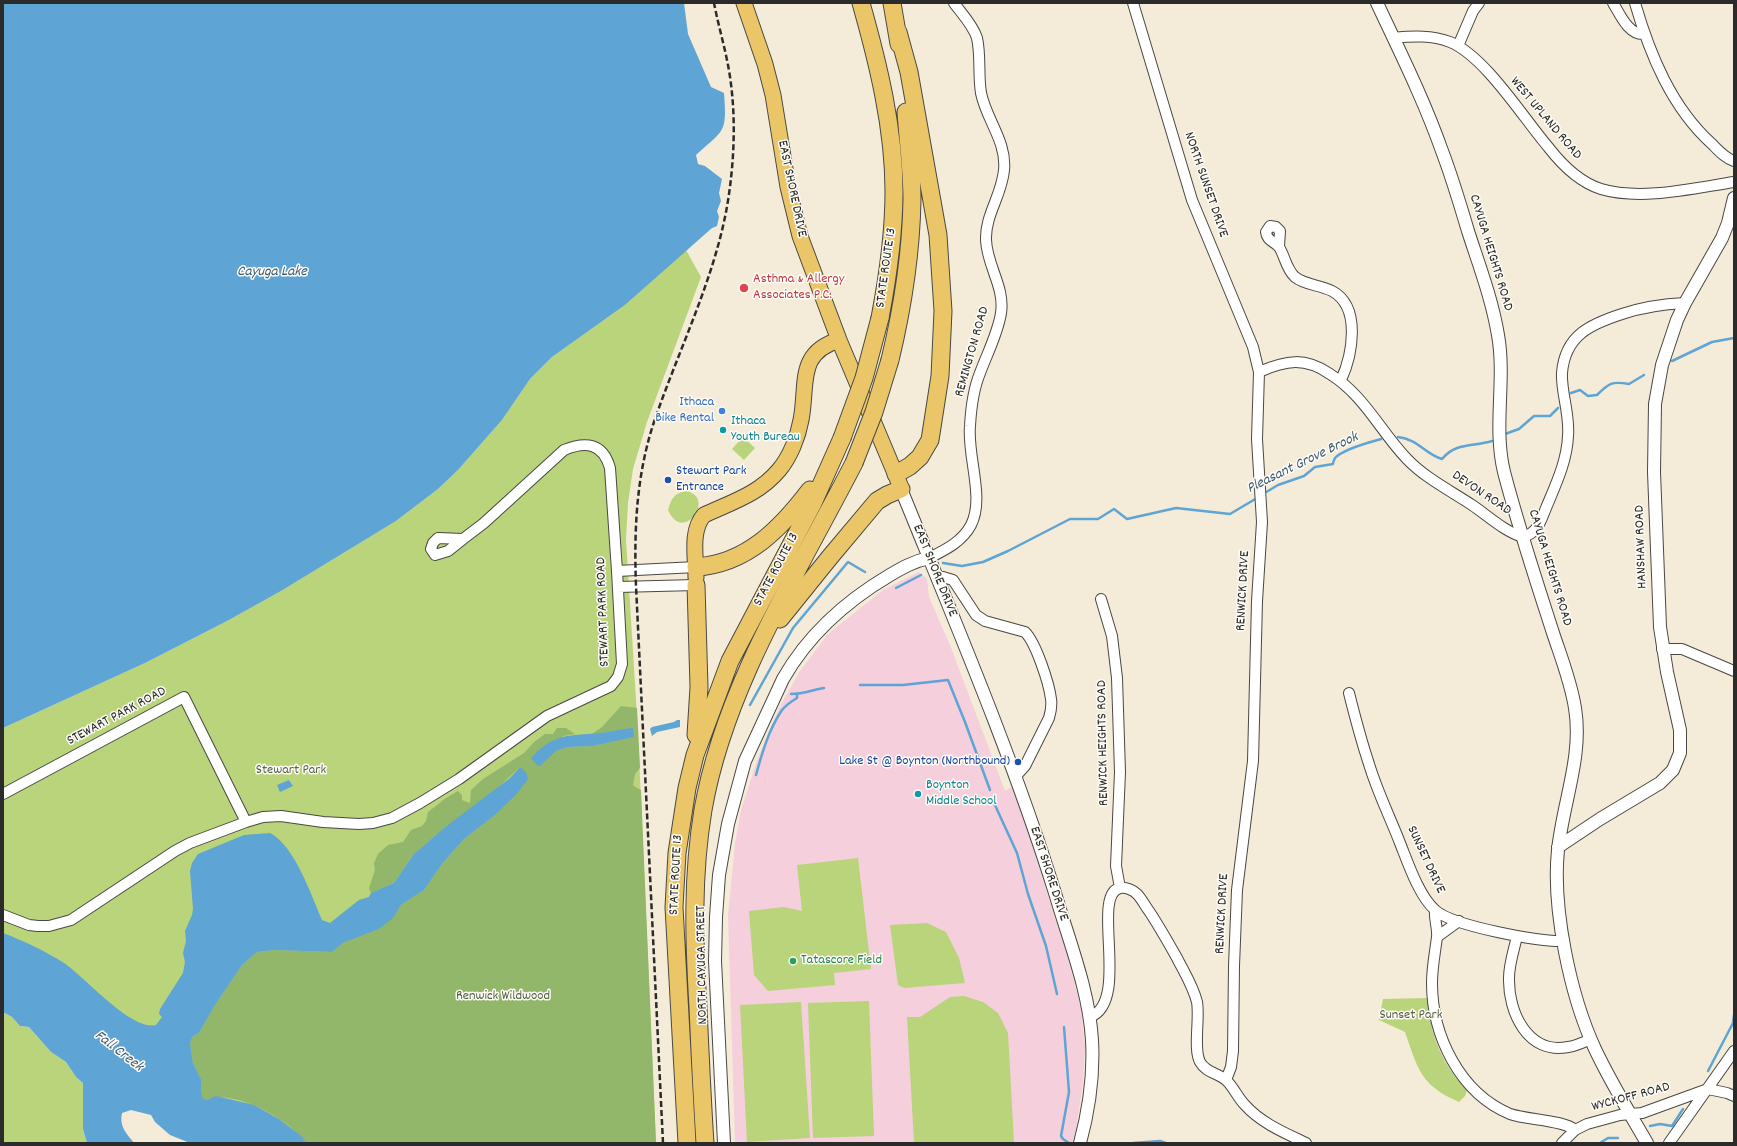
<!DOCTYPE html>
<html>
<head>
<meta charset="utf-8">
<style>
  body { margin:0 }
  #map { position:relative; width:1737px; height:1146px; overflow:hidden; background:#f4ecd8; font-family:Dekko,sans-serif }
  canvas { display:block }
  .frame { position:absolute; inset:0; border:4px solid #2b2b2b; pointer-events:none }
</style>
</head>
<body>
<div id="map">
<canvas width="1737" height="1146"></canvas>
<div class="frame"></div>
</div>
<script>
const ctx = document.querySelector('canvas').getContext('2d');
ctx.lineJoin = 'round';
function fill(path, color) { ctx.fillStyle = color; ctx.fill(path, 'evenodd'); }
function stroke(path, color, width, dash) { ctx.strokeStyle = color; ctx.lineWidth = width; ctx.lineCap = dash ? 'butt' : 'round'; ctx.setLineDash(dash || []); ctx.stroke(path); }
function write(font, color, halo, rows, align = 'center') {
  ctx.font = font + ' Dekko,sans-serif'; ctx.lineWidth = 3; ctx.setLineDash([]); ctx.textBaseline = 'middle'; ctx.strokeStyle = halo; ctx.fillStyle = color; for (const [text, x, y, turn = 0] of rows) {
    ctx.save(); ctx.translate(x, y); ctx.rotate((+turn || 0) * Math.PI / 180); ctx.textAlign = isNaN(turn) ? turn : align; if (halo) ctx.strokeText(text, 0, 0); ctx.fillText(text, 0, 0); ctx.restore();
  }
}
const built = new Path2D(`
  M 919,572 L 927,579 L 929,597 L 950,645 L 1005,791 L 1012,787 L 1016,795 L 1067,955 L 1081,1008 L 1085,1046 L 1083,1083 L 1076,1129 L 1072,1143 L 735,1143 L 728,915 L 735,844 L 741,810 L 758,758 L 780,706 L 800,671 L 828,634 L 883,590 Z`);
const green = new Path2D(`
  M 686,250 L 701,277 L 647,422 L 633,469 L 628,503 L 626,539 L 638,732 L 656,1143 L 224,1143 L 3,972 L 3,728 L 145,663 L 229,620 L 281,591 L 396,521 L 438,489 L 458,470 L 502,420 L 530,379 L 552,357 L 625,305 Z
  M 743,437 L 755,448 L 744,460 L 732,449 Z
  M 686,491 C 717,497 683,545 668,510 C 671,499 674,493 686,491 Z
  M 858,858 L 871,969 L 834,973 L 835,985 L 768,991 L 754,975 L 749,911 L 784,907 L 802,911 L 797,865 Z
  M 927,923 L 946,932 L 959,958 L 965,983 L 904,988 L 898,985 L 890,925 Z
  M 964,996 L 983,1002 L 998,1013 L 1008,1033 L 1014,1143 L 914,1143 L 907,1017 L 920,1017 L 950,997 Z
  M 1428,998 C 1429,1032 1442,1066 1467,1090 L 1465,1096 L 1459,1102 C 1420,1085 1418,1069 1405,1032 L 1379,1020 L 1383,999 Z
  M 869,1001 L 874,1136 L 813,1138 L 808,1003 Z
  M 801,1002 L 810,1138 L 747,1142 L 740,1005 Z
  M 3,1012 L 12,1017 L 20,1026 L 29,1027 L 51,1052 L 66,1062 L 76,1077 L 83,1083 L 83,1129 L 87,1143 L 3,1143 Z`);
const forest = new Path2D(`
  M 621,706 L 637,708 L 640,768 L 635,774 L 633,785 L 637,788 L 641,790 L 656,1143 L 307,1143 C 285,1118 251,1099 219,1097 C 215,1096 211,1099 207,1100 L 202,1097 L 201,1079 L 193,1063 L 190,1043 L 193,1036 L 199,1033 L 215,1005 L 242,965 L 257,952 L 275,950 L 332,952 L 343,943 L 379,929 L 393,917 L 401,905 L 424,890 L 442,864 L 464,839 L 495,815 L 515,796 L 520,767 L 492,793 L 444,828 L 412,856 L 394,883 L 371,893 L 369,888 L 375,870 L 374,863 L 378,854 L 388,845 L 403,842 L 411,830 L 422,826 L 426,821 L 428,812 L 446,798 L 458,791 L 462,795 L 462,800 L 470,803 L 471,790 L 483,779 L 524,753 L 534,742 L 545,734 L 553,734 L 557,728 L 566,728 L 575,734 L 563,736 L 540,765 L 556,751 L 567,747 L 593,746 L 633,737 L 633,729 L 592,734 L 602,727 Z`);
const water = new Path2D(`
  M 3,3 L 684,3 L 688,34 L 711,87 L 724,93 C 727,133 725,129 696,155 L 698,164 L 705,166 L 722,179 L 719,193 L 721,201 L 717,211 L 719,217 L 717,226 L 712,228 L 625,305 L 552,357 L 530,379 L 502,420 L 458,470 L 438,489 L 396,521 L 281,591 L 229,620 L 145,663 L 3,728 Z
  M 677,720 L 680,720 L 680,727 L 657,732 L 652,736 L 650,729 L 652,727 L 674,722 Z
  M 633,728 L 634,737 L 593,746 L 567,747 L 556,751 L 540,766 L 537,765 L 531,758 C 554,733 568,736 599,733 C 611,732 622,729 633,728 Z
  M 520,767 L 526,772 L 528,779 L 515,796 L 495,815 L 464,839 L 442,864 L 424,890 L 401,905 L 393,918 L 379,929 L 343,943 L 332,952 L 275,950 L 257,952 L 242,965 L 215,1005 L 199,1033 L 193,1036 L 190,1043 L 193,1063 L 201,1079 L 202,1097 L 207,1100 L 216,1096 L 254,1105 L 279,1119 L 300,1135 L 307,1143 L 190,1143 L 170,1135 L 155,1122 L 151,1115 L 131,1110 L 122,1113 C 119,1126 126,1133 134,1143 L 87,1143 L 83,1129 L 83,1083 L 76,1077 L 66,1062 L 51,1052 L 29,1027 L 20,1026 L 12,1017 L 3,1012 L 3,933 C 24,941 45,951 64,963 C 85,977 131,1031 156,1025 L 162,1017 L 159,1014 L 160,1009 L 183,973 L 185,962 L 183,953 L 186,941 L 185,931 L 192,915 L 193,909 L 190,871 L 192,863 L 198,854 L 244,835 L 270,833 C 295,846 311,895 322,920 L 330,923 L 359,900 L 369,897 L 371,893 L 394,883 L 413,855 L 444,828 L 510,778 Z
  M 289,780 L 293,786 L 280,792 L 277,785 Z`);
const stream = new Path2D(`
  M 1672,361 L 1712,342 L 1734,338
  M 1571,393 L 1580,390 L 1588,396 L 1597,395 C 1609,383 1612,381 1629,384 L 1644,375
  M 1505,434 L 1519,429 L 1534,416 L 1550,416 L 1558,408
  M 1398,437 C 1418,439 1425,454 1442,459 C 1456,442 1473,447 1492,441
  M 1263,494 L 1278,485 L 1304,476 L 1315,467 L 1333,464 C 1333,462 1334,460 1335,458 C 1343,449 1370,442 1381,439
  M 943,563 L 962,566 L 983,562 L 1008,551 L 1070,519 L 1098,519 L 1114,509 L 1127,519 L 1176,508 L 1230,514 L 1257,498
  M 896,588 L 921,575
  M 860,685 L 903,685 L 948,680 L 965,722 L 990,790
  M 791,694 C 803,694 812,690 824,688
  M 750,705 L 793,628 L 848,562 L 865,572
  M 756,775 C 762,753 769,729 782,710 C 786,705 792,701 797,698 L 797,694
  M 994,803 L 1017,853 L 1028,894 L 1046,946 L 1057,994
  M 1064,1027 L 1069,1092 L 1061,1136 L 1063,1139 L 1069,1143
  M 1708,1071 L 1733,1023 L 1734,1015
  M 1650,1126 L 1660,1124 L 1672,1126 L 1683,1109
  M 1133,1143 L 1160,1141 L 1166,1143
  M 1600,1143 L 1608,1138 L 1618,1138`);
const minor = new Path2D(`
  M 1133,3 L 1192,200 L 1253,347 L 1259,372 L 1257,439 L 1262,522 L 1257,601 L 1253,761 L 1237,890 L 1234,966 L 1233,1051 L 1231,1067 L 1226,1080
  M 1613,3 C 1620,14 1628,35 1644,34
  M 1635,3 C 1650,55 1672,108 1712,144 C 1719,151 1725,158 1734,161
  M 1393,38 C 1413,36 1432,35 1450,42 C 1485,56 1524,119 1549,148 C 1563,166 1579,182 1601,189 C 1641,201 1694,188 1734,182
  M 1458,46 L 1473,11 L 1479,3
  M 1279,246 L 1280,231 L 1276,227 L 1270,226 L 1266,232 C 1267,241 1274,241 1279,247 C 1285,256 1286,269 1295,277 C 1305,285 1320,285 1332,291 C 1362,307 1352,356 1341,380
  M 1259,372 C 1286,360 1305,357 1330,374 C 1365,396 1380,431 1407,459 C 1425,478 1451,491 1472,505 C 1487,515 1505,532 1523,537 C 1538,533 1541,520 1546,508 C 1556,484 1567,461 1568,436 C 1570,414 1561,393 1562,373 C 1565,335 1591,324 1622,314 C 1643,307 1663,304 1685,303
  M 929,558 C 945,550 962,542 971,525 C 985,498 967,456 970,426 C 971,408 973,390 980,373 C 987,354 998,333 1001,313 C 1005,287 987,266 986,240 C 985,215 1002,195 1004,170 C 1007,142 986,119 981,93 C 978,75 981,56 977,38 C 973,25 962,14 954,3
  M 617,571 L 696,567
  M 937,579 L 943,577 L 953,580 L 976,615 L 985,621 L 1025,632 C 1036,643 1049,683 1051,699 C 1052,705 1051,711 1049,718 L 1025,766 L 1016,776
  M 618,587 L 696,585
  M 1101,599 L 1112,636 L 1117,678 L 1120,772 L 1116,866 L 1120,888
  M 1662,649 L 1682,649 L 1734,671
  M 1349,693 C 1355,717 1361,740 1369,764 C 1377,791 1390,817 1400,843 C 1408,863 1419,896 1435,910 C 1452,926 1540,942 1564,941
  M 3,794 L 184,697 L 246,822 L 190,843 L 175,851 L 71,920 L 49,926 L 38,926 L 29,925 L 3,915
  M 246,822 L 263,817 L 281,816 L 323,822 L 359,824 L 373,823 L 392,818 L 420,803 L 459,779 L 547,716 L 611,686 L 618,677 L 622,664 L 617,571 L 610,468 C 603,443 586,441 564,450 L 484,523 L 463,539 L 438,538 L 433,543 L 431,549 L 435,555 L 448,551 L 463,539
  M 1435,910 C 1434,920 1438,928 1437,937 C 1435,953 1432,967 1432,983 C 1432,1036 1460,1093 1510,1114 C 1527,1120 1564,1120 1575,1130
  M 1517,936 C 1514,950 1509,964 1509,978 C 1508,1012 1528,1055 1568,1047 C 1576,1046 1584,1042 1591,1039
  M 1437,937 L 1459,921
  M 1090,1017 C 1131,1002 1090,894 1120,888 C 1126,887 1133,890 1137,894 C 1142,899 1145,906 1149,911 C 1159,926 1168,942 1177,958 C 1184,972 1193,986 1197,1002 C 1200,1019 1193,1049 1200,1062 C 1206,1073 1219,1073 1227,1081 C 1234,1088 1238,1098 1245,1105 C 1261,1123 1285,1133 1306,1143
  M 1562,1143 L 1575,1130 L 1587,1124 L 1620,1115 L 1642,1113 L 1708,1089 L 1727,1093 L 1734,1096
  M 1669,1143 L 1734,1051`);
const tertiary = new Path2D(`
  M 1377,3 C 1400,52 1424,100 1442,151 C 1452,177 1460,204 1468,231 C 1479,265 1492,299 1498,335 C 1506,380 1493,427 1504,472 C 1518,526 1536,580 1553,633 C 1561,657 1571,682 1575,708 C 1583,756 1563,802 1558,850 C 1552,908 1570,995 1595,1049 C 1610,1081 1629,1112 1647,1143
  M 901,489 C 955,622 1012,755 1055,893 C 1069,941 1089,990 1092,1040 C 1094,1075 1089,1110 1080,1143
  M 1558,847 L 1600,819 L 1660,783 L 1673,770 L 1680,753 L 1680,730 L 1667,672 L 1660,627 L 1654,472 L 1655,404 L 1662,365 L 1677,320 L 1685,303 L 1722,238 L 1728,223 L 1734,198
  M 724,1143 L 715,961 L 716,917 L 719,875 L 728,824 L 745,761 L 783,679 C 808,635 846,601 890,575 C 902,568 914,561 929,558`);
const primary = new Path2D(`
  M 744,3 L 765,64 L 773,95 L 788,187 L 800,236 L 839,340 L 900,485
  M 696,578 C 696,557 690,531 704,515 C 732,502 759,494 779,470 C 790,457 798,437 801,420 C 808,385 796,353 839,340`);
const motorway = new Path2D(`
  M 861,3 C 878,63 894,128 894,191 C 894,234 888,276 880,318
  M 892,3 L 899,44
  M 890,360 C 903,306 911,255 912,200 C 912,171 908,141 906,112
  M 896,474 L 910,466 L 920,457 L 930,440 L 940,376 L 943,311 L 938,235 L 909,72 L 898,32
  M 696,567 C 747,564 781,528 810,490
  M 780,619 L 830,557 L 877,501 L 887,495 L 901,489
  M 696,735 L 699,687 L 696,585
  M 687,1143 L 674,907 L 677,853 L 687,788 L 695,755 L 730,661 L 813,503 L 842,438
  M 705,1143 C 702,1098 700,1052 698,1007 C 694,941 692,876 703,810 C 724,688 798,572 854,463`);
const rail = new Path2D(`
  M 663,1143 L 636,586 C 634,532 636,478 653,425 C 678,350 718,273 729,194 C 735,152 736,107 728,65 C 724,44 718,24 714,3`);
const motorwayBridge = new Path2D(`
  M 842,438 L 864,378 L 880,318
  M 854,463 L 874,412 L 890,360`);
const markers = [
  [744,288,5,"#e0444e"],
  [722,411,4,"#3f7fe0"],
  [723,430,4,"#0f9aa8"],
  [668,480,4,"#1a4fb4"],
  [1018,762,4,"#1a4fb4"],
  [918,794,4,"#0f9aa8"],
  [793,961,4,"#2e9e5b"]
];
const streetNames = [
  ["WEST UPLAND ROAD",1545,119,50],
  ["NORTH SUNSET DRIVE",1205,185,71],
  ["EAST SHORE DRIVE",791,189,78],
  ["CAYUGA HEIGHTS ROAD",1490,253,73],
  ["STATE ROUTE 13",887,268,-82],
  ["REMINGTON ROAD",973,352,-74],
  ["DEVON ROAD",1481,494,34],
  ["HANSHAW ROAD",1642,547,-92],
  ["CAYUGA HEIGHTS ROAD",1549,568,73],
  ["STATE ROUTE 13",777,570,-62],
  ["EAST SHORE DRIVE",934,571,68],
  ["RENWICK DRIVE",1244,591,-87],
  ["STEWART PARK ROAD",604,612,-92],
  ["STEWART PARK ROAD",117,717,-28],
  ["RENWICK HEIGHTS ROAD",1104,743,-91],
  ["SUNSET DRIVE",1425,860,65],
  ["EAST SHORE DRIVE",1048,874,72],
  ["STATE ROUTE 13",677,875,-87],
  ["RENWICK DRIVE",1223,914,-87],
  ["NORTH CAYUGA STREET",703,965,-91],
  ["WYCKOFF ROAD",1631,1098,-15]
];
const healthNames = [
  ["Asthma & Allergy",753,280],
  ["Associates P.C.",753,296]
];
const shopNames = [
  ["Ithaca",714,403],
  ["Bike Rental",714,419]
];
const cultureNames = [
  ["Ithaca",731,422],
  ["Youth Bureau",731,438],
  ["Boynton",926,786],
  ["Middle School",926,802]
];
const transitNames = [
  ["Stewart Park",676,472],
  ["Entrance",676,488],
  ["Lake St @ Boynton (Northbound)",1010,762,"right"]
];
const parkNames = [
  ["Stewart Park",291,771],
  ["Renwick Wildwood",503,997],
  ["Sunset Park",1411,1016]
];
const leisureNames = [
  ["Tatascore Field",801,961]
];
const waterNames = [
  ["Cayuga Lake",272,273],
  ["Pleasant Grove Brook",1303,464,-26],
  ["Fall Creek",118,1052,38]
];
fill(built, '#f5cfdc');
fill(green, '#b9d47a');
fill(forest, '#92b66a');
fill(water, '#5ea4d4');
stroke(stream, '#5ea4d4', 2.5);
stroke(minor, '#494845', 12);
stroke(tertiary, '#494845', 14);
stroke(primary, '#494845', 17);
stroke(motorway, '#494845', 19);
stroke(minor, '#fff', 10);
stroke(tertiary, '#fff', 12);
stroke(primary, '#ebc669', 15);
stroke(motorway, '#ebc669', 17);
stroke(rail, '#2b2b2b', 2.5, [6, 3]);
stroke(motorwayBridge, '#494845', 19, []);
stroke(motorwayBridge, '#ebc669', 17);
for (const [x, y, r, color] of markers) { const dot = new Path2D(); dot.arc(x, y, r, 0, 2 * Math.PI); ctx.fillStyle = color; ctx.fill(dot); stroke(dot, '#fdfcf7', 1.5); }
write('14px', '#2b2b2b', '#fdfcf7', streetNames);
write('14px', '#be3a42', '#fdfcf7', healthNames, 'left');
write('14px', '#366cbe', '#fdfcf7', shopNames, 'right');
write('14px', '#0d838f', '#fdfcf7', cultureNames, 'left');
write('14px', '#164399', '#fdfcf7', transitNames, 'left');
write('14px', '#565e43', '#fdfcf7', parkNames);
write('14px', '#27864d', '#fdfcf7', leisureNames, 'left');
write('italic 15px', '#3f5b6f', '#fdfcf7', waterNames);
</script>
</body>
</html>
